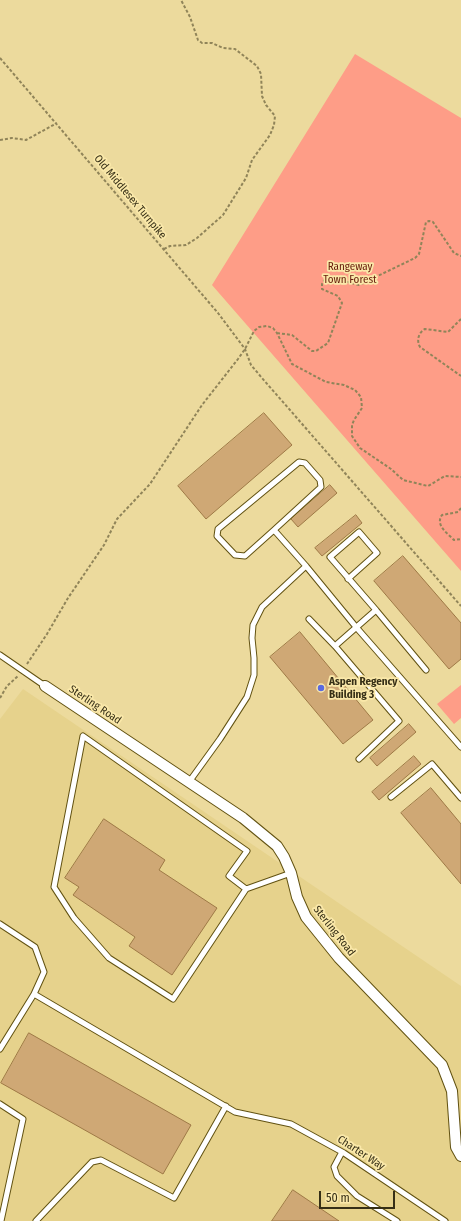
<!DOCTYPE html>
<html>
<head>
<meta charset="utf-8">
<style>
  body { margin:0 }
  #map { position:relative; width:461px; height:1221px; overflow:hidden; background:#ecda9d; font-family:"Fira Sans Condensed",sans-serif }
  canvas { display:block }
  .scale { position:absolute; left:319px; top:1191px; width:76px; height:18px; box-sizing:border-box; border:2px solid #362f16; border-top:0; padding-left:5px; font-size:12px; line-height:14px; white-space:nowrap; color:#362f16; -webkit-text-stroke:3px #fae8a9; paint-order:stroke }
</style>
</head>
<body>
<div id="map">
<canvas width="461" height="1221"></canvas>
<div class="scale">50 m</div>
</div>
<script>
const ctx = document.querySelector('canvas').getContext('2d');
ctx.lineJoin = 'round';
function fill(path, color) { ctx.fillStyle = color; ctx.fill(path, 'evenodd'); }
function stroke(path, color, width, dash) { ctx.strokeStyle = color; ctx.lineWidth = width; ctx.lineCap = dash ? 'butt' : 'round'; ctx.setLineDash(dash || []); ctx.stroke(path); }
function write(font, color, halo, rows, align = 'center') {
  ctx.font = font + ' "Fira Sans Condensed",sans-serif'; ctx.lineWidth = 3.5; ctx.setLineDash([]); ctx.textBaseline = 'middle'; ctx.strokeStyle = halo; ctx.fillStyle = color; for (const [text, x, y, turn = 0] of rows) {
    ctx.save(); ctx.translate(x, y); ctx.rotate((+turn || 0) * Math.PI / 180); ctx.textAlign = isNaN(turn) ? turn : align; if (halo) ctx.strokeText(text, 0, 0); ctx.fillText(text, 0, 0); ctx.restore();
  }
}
const built = new Path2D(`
  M 23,689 L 461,986 L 461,1221 L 0,1221 L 0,719 Z`);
const green = new Path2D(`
  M 355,54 L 461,118 L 461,571 L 212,285 Z
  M 461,685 L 461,718 L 454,724 L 437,704 Z`);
const building = new Path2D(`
  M 264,413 L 292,445 L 206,519 L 178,486 Z
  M 330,485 L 337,493 L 298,527 L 291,519 Z
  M 356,515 L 362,523 L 322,556 L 315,548 Z
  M 403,556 L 461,623 L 461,659 L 449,669 L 374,581 Z
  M 300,632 L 373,720 L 343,744 L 270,657 Z
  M 409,724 L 416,732 L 377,766 L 370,758 Z
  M 414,756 L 421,764 L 379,800 L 372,792 Z
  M 431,788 L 461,824 L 461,884 L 401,813 Z
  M 104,819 L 165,860 L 159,870 L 217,908 L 172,975 L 129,946 L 135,937 L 73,895 L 79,887 L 65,878 Z
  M 29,1033 L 191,1125 L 163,1174 L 1,1083 Z
  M 293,1190 L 339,1221 L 272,1221 Z`);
const path = new Path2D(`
  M 0,58 L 218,313 L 245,349 L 251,365 L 262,378 L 461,606
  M 0,140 L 12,138 L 26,140 L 57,123
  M 164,249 L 170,246 L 186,245 L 197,238 L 223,215 L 246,178 L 252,160 L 270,135 L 274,125 L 275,116 L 266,105 L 262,96 L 261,74 L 257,66 L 235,49 L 223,48 L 212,43 L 202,43 L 198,40 L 190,17 L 181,0
  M 461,319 L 448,332 L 425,329 C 419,332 416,340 420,347 L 461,376
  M 277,333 L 292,335 L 312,351 L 316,351 L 328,343 L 342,303 L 338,296 L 322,289 L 322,284 L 325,279 L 333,278 L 359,285 L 415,258 L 419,254 L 426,222 L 429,221 L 433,222 L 454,253 L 461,256
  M 461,508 L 458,512 L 442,515 C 435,525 447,533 454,540 L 461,539
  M 27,664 L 47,634 L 68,598 L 104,545 L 117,519 L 150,484 L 202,405 L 238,359 L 245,349 L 254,331 L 259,327 L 267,326 L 273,328 L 277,333 L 292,364 L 326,382 L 344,385 L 355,390 L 361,397 L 362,408 L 354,420 L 352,425 L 352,436 L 360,448 L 391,469 L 403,480 L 428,486 L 445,476 L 461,477
  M 0,698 L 7,686 L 18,676`);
const lane = new Path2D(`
  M 274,530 L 321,487 L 320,480 L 305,463 L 299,462 L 218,529 L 217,536 L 235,555 L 245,556 L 274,530 L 306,566
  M 348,579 L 377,553 L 359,532 L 330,557 L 376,610 L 335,646 L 399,721 L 359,759
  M 376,610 L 426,670
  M 309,619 L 335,646
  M 0,655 L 45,686
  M 189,782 L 220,739 L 247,697 L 254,675 L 254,658 L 252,638 L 253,625 L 262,607 L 306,566 L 356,627 L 461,747
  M 391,797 L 432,764 L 461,798
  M 246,889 L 229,876 L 247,851 L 83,736 L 54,887 L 74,918 L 109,958 L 173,999 L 246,889 L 291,873
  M 0,924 L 35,947 L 44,972 L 34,994 L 235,1112 L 291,1124 L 344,1153 L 445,1221
  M 0,1049 L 34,994
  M 0,1104 L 23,1119 L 1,1221
  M 342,1152 L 334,1167 L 337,1176 L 357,1196 L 397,1221
  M 36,1221 L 92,1162 L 101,1160 L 174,1198 L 226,1106`);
const street = new Path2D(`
  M 45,686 L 243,818 L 277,846 L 284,857 L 291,873 L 297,897 L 306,917 L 339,958 L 442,1065 L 452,1091 L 456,1147 L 461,1156`);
const markers = [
  [321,688,4,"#5b6ae1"]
];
const streetNames = [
  ["Old Middlesex Turnpike",130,197,50],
  ["Sterling Road",95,705,34],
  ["Sterling Road",334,931,52],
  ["Charter Way",361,1153,33]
];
const parkNames = [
  ["Rangeway",350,267],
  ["Town Forest",350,280]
];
const poiNames = [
  ["Aspen Regency",329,682],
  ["Building 3",329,695]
];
fill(built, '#e6d28c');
fill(green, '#fe9d87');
fill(building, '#cfa875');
stroke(building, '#9e7946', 1);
stroke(lane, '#625212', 7);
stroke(street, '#625212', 12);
stroke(path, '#908459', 2, [3, 2]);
stroke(lane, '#fff', 5);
stroke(street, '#fff', 10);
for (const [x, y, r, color] of markers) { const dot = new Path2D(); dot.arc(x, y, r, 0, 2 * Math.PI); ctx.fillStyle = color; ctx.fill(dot); stroke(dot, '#fae8a9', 1.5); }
write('11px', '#362f16', '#fae8a9', streetNames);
write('11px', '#671d0c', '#fae8a9', parkNames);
write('bold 11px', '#362f16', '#fae8a9', poiNames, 'left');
</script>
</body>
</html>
